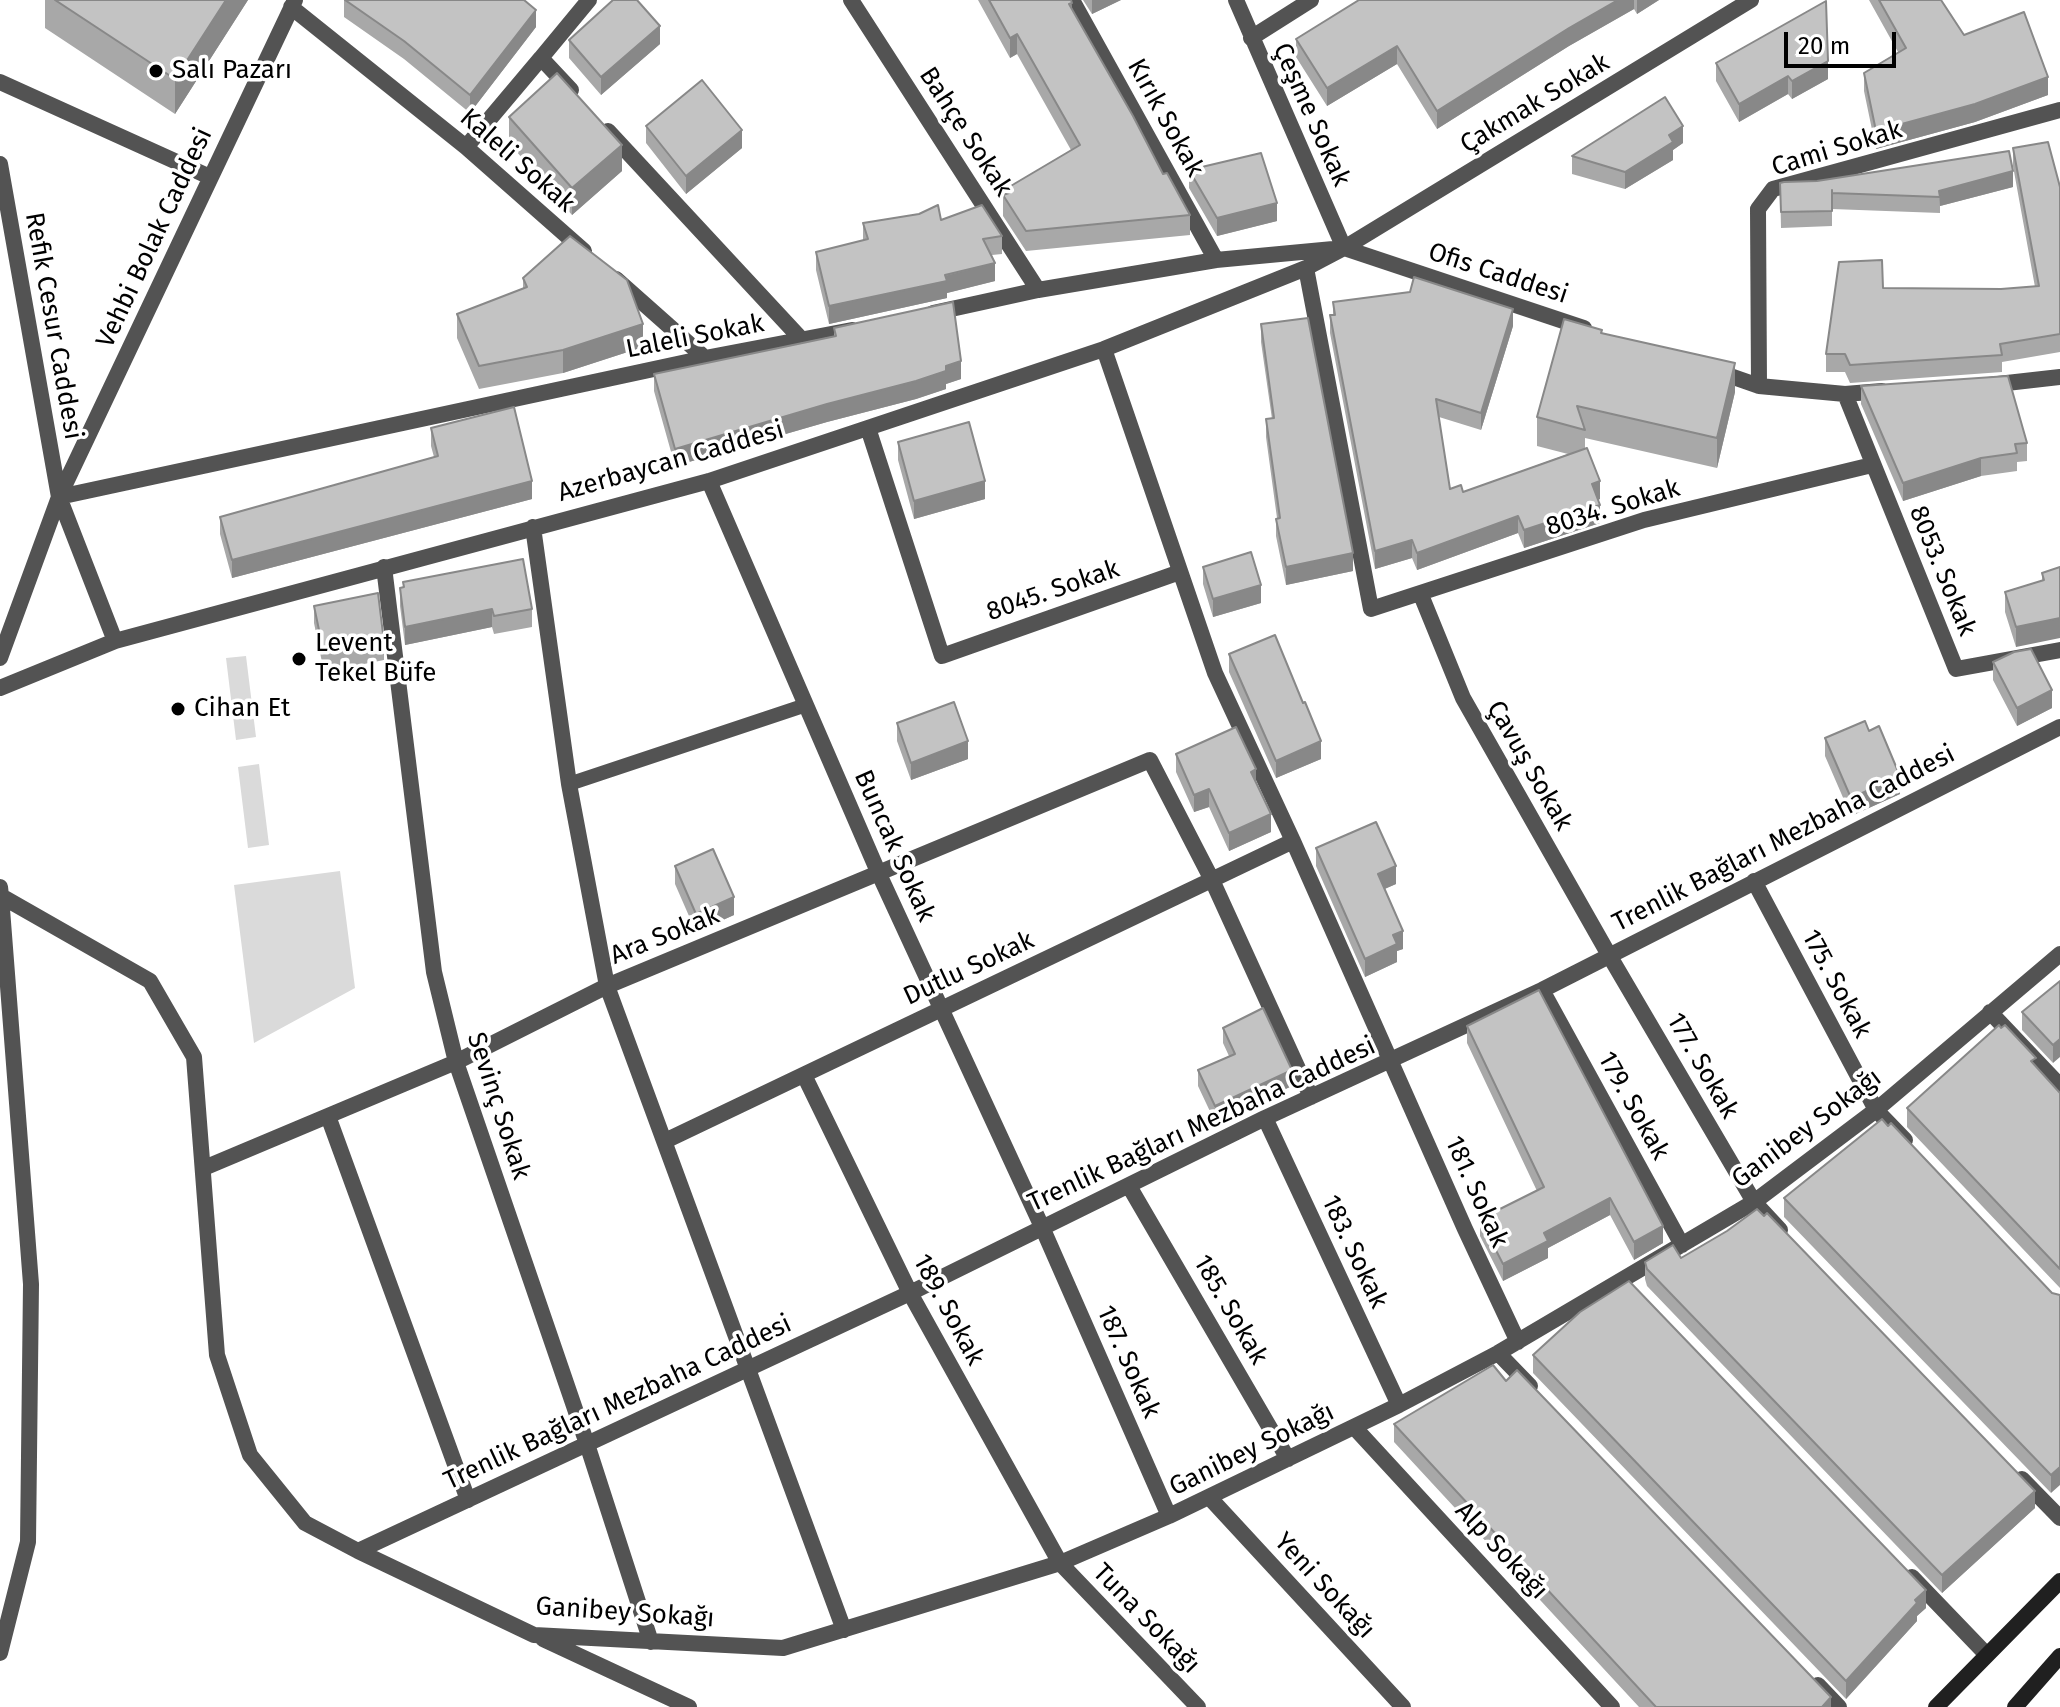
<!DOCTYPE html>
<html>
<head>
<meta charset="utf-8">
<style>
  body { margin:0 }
  #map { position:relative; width:2060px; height:1707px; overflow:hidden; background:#fff; font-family:"Fira Sans",sans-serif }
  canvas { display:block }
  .scale { position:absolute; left:1784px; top:32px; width:112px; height:36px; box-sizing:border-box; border:4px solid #000; border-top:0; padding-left:10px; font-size:24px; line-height:28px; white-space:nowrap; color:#000; -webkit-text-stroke:6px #fff; paint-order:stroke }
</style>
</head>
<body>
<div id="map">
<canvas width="2060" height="1707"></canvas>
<div class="scale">20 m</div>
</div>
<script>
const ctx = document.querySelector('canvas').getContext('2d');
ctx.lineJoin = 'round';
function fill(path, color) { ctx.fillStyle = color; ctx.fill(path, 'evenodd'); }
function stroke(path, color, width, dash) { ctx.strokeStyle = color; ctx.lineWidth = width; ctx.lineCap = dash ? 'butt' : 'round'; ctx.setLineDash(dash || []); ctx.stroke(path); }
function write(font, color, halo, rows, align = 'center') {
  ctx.font = font + ' "Fira Sans",sans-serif'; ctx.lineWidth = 7; ctx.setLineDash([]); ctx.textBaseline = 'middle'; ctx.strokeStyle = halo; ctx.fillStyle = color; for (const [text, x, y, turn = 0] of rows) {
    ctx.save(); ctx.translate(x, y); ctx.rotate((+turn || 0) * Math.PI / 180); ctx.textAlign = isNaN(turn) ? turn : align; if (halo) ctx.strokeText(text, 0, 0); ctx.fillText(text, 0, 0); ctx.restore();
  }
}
const green = new Path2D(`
  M 246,656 L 256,737 L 236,740 L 226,658 Z
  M 259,764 L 269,845 L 248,848 L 238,767 Z
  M 340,871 L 355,988 L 254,1043 L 234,885 Z`);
const service = new Path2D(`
  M 569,784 L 806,705`);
const minor = new Path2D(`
  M 851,0 L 1038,290
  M 1072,0 L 1216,260
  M 1236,0 L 1344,248
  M 291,7 L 466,147 L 584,251
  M 1251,38 L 1311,0
  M 0,82 L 210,177
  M 571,90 L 541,58 L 589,0
  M 608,131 L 803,341
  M 466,147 L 541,58
  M 0,164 L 59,497 L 115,641
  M 1306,268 L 1371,609 L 1644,520 L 1872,465
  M 616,279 L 705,358
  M 933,313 L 1038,290 L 1216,260 L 1344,248 L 1584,328
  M 1104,349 L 1215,673 L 1293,841 L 1465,1229 L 1518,1342
  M 1716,371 L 1759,386 L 1845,394 L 1882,391
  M 1989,385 L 2060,377
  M 1759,386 L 1758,209 L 1773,189 L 2060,110
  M 1845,394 L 1956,669 L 2060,650
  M 868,428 L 942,656 L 1180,572
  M 709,481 L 879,874 L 1042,1227 L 1169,1516
  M 59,497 L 705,358 L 852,330
  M 533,527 L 569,784 L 607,986 L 844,1630
  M 384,567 L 434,972 L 456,1062 L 587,1444 L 651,1642
  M 1421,595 L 1463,698 L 1609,955 L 1754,1202 L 1780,1230
  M 0,658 L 59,497 L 295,0
  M 0,688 L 115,641 L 709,481 L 1104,349 L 1306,268 L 1344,248 L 1751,0
  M 1754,881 L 1876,1110 L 1905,1140
  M 0,887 L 1,896 L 150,981 L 194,1057 L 217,1355 L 250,1455 L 305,1523 L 358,1551 L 534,1635 L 783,1648 L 1060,1563 L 1169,1516 L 1399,1405 L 1498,1353 L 1754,1202 L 1876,1110 L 2060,954
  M 1542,990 L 1682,1245
  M 1990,1012 L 2060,1086
  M 804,1075 L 910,1293 L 1060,1563 L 1198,1707
  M 328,1116 L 468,1500
  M 1265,1118 L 1399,1405
  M 665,1141 L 1293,841
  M 204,1168 L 456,1062 L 607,986 L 1150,760 L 1212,880 L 1311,1097
  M 1129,1186 L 1288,1459
  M 1498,1353 L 1530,1386
  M 1354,1427 L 1612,1707
  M 2022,1479 L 2060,1518
  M 1209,1497 L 1403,1707
  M 358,1551 L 910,1293 L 1265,1118 L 1542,990 L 2060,727
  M 1912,1577 L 1986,1654
  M 543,1639 L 689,1707
  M 0,1653 L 28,1542 L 31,1284 L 1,896
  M 1818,1685 L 1839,1707`);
const secondary = new Path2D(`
  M 1936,1707 L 2060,1581
  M 2015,1707 L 2060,1656`);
const wall = new Path2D(`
  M 45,0 L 248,0 L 175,114 L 45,28 Z
  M 344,0 L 524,0 L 536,27 L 470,113 L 404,59 L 344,17 Z
  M 978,0 L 1071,0 L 1072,9 L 1163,174 L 1190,215 L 1190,235 L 1026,251 L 1003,216 L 1003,195 L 1009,194 L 1009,187 L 1071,150 L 1017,54 L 1010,58 Z
  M 1083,0 L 1121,0 L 1092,14 Z
  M 1359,0 L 1659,0 L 1637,14 L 1634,9 L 1569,46 L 1437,129 L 1397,64 L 1327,106 L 1296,57 L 1296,39 Z
  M 1869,0 L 1941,0 L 1964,35 L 2048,95 L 1975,122 L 1876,149 L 1864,91 L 1864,73 L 1898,52 Z
  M 569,40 L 660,44 L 601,95 L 569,58 Z
  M 1716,63 L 1828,79 L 1792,99 L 1788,94 L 1739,122 L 1716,81 Z
  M 509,117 L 622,171 L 572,215 L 509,143 Z
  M 646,126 L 742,148 L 686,194 L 646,143 Z
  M 1683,143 L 1673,150 L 1673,160 L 1625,189 L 1572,174 L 1572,156 Z
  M 2013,148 L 2060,187 L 2060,352 L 2002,362 L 2002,372 L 1850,383 L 1845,372 L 1826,372 L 1826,354 L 1883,288 L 2001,289 L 2035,287 L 2013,166 Z
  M 1189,170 L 1277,221 L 1217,236 L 1189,188 Z
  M 1780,183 L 2013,187 L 1940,206 L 1940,213 L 1832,209 L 1832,226 L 1781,228 Z
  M 941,220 L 1002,236 L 1002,254 L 992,255 L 995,281 L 947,293 L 947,298 L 829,324 L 816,270 L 816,252 L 863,240 L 863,223 Z
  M 523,278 L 643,347 L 563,373 L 479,389 L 457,338 L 457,314 L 523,289 Z
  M 1333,302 L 1513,326 L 1481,430 L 1439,417 L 1450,489 L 1463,492 L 1568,454 L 1537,446 L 1537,417 L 1602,333 L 1735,392 L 1717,468 L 1585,438 L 1585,448 L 1600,499 L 1598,500 L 1600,523 L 1524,548 L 1518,533 L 1417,570 L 1412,558 L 1375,569 L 1330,333 L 1330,315 L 1333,315 Z
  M 1261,324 L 1353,571 L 1286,585 L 1276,536 L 1276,519 L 1277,518 L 1266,437 L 1266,419 L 1272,419 L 1261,342 Z
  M 834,328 L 961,379 L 946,384 L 946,389 L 916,399 L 827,422 L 675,466 L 654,391 L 654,374 L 834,336 Z
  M 1861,386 L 2027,443 L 2027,461 L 2017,462 L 2017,471 L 1981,476 L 1903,501 L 1861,404 Z
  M 431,428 L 532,499 L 232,578 L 220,534 L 220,517 L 434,457 L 431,446 Z
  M 898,442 L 985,499 L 914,519 L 898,460 Z
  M 1203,567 L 1261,603 L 1213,617 L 1203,584 Z
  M 2060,567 L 2016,647 L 2005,612 L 2005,592 L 2042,581 L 2042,573 Z
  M 403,582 L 532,609 L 532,627 L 494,634 L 492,627 L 405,645 L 400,606 L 400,588 L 403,588 Z
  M 314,606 L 384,642 L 384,660 L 324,672 L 314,623 Z
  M 1229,654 L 1303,703 L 1321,759 L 1276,778 L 1229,672 Z
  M 1993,662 L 2052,708 L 2017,726 L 1993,680 Z
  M 897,723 L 968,759 L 911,780 L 897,741 Z
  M 1869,731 L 1900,794 L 1851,816 L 1825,756 L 1825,738 Z
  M 1176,754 L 1256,783 L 1271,832 L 1229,851 L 1209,807 L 1194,812 L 1176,772 Z
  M 1316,848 L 1396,884 L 1384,889 L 1403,949 L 1397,951 L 1397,962 L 1365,977 L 1316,866 Z
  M 675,866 L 734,915 L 696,932 L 675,884 Z
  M 2060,981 L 2053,1063 L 2022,1030 L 2022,1012 Z
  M 1467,1026 L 1663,1243 L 1634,1260 L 1610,1215 L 1548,1248 L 1548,1258 L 1503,1281 L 1480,1236 L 1480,1219 L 1537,1191 L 1467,1043 Z
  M 1223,1028 L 1292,1086 L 1215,1122 L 1198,1086 L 1198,1070 L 1229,1056 L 1223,1043 Z
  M 2036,1066 L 2060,1093 L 2060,1288 L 1907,1127 L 1907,1108 Z
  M 1784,1198 L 2052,1293 L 2051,1493 L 1784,1217 Z
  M 1727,1231 L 2035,1508 L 1942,1593 L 1647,1286 L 1645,1279 L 1645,1262 L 1681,1258 Z
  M 1533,1355 L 1926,1608 L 1917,1616 L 1917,1621 L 1846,1699 L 1533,1373 Z
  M 1394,1424 L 1831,1707 L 1639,1707 L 1394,1442 Z`);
const shadedWall = new Path2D(`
  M 226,0 L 248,0 L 175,114 L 175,79 Z
  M 1092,0 L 1121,0 L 1092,14 Z
  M 1618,0 L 1634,0 L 1634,9 L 1569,46 L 1437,129 L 1437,111 L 1569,28 Z
  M 1637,0 L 1659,0 L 1637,14 Z
  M 536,10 L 536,27 L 470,113 L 470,95 Z
  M 660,26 L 660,44 L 601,95 L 601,77 Z
  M 1017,34 L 1017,54 L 1010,58 L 1010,38 Z
  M 1397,46 L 1397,64 L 1327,106 L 1327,88 Z
  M 1828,61 L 1828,79 L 1792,99 L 1792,81 Z
  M 1788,76 L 1788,94 L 1739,122 L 1739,104 Z
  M 2048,77 L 2048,95 L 1975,122 L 1876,149 L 1876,131 Z
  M 1683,126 L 1683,143 L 1673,150 L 1673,160 L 1625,189 L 1625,172 L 1669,135 Z
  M 742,130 L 742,148 L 686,194 L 686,176 Z
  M 622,145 L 622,171 L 572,215 L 572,188 Z
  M 2013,171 L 2013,187 L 1940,206 L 1939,191 Z
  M 1277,203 L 1277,221 L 1217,236 L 1217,218 Z
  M 995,263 L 995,281 L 947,293 L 947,298 L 829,324 L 829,306 Z
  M 1513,309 L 1513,326 L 1481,430 L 1481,413 Z
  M 643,324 L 643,347 L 563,373 L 563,350 Z
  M 961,361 L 961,379 L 946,384 L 946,389 L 916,399 L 827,422 L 675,466 L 675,449 Z
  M 1735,363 L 1735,392 L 1717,468 L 1717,438 Z
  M 1981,458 L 1981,476 L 1903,501 L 1903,483 Z
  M 532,481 L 532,499 L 232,578 L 232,560 Z
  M 985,481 L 985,499 L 914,519 L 914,501 Z
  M 1600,481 L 1600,499 L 1592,502 L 1592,484 Z
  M 1600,505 L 1600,523 L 1524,548 L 1524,530 Z
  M 1518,516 L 1518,533 L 1417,570 L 1417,553 Z
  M 1412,540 L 1412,558 L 1375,569 L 1375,551 Z
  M 1353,553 L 1353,571 L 1286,585 L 1286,567 Z
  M 1261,585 L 1261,603 L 1213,617 L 1213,599 Z
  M 492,609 L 492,627 L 405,645 L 405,627 Z
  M 2060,618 L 2060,638 L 2016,647 L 2016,627 Z
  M 2052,690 L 2052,708 L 2017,726 L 2017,708 Z
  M 968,741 L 968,759 L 911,780 L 911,763 Z
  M 1321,741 L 1321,759 L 1276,778 L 1276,761 Z
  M 1256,769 L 1256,787 L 1251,772 Z
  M 1900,776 L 1900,794 L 1851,816 L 1851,798 Z
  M 1209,789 L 1209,807 L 1194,812 L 1194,795 Z
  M 1271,814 L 1271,832 L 1229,851 L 1229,833 Z
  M 1396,866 L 1396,884 L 1378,892 L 1378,874 Z
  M 734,897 L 734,915 L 696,932 L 696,914 Z
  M 1403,931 L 1403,949 L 1397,951 L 1397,962 L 1365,977 L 1365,959 L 1393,935 Z
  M 2060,1039 L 2060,1057 L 2053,1063 L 2053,1045 Z
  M 1292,1070 L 1292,1086 L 1215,1122 L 1215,1106 Z
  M 1610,1198 L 1610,1215 L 1548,1248 L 1548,1258 L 1503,1281 L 1503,1264 L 1544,1233 Z
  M 1663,1226 L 1663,1243 L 1634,1260 L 1634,1242 Z
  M 2060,1467 L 2060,1485 L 2051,1493 L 2051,1475 Z
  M 2035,1491 L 2035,1508 L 1942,1593 L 1942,1575 Z
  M 1926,1590 L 1926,1608 L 1917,1616 L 1917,1621 L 1846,1699 L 1846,1681 L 1915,1600 Z
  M 1831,1697 L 1831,1707 L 1822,1707 Z`);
const building = new Path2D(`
  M 55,0 L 226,0 L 175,79 Z
  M 345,0 L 524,0 L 536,10 L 470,95 L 404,41 Z
  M 613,0 L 637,0 L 660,26 L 601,77 L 569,40 Z
  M 989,0 L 1071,0 L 1072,3 L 1069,4 L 1133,116 L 1163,174 L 1167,173 L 1190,215 L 1026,231 L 1003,195 L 1012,192 L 1009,187 L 1080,145 L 1017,34 L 1010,38 Z
  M 1359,0 L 1618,0 L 1569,28 L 1437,111 L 1397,46 L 1327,88 L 1296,39 Z
  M 1879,0 L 1941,0 L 1964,35 L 2024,12 L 2048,77 L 1975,104 L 1876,131 L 1864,73 L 1906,48 Z
  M 1826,1 L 1828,61 L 1792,81 L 1788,76 L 1739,104 L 1716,63 Z
  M 557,73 L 622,145 L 572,188 L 509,117 Z
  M 702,80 L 742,130 L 686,176 L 646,126 Z
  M 1665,97 L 1683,126 L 1669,135 L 1673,142 L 1625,172 L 1572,156 Z
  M 2048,142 L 2060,187 L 2060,334 L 2000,344 L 2002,355 L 1850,365 L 1845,354 L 1826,354 L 1839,262 L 1882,260 L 1883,288 L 2001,289 L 2039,286 L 2013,148 Z
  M 2009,151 L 2013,171 L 1939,191 L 1940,197 L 1832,193 L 1832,190 L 1832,211 L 1781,212 L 1780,183 L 1784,182 L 1817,181 Z
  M 1261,153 L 1277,203 L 1217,218 L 1189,170 Z
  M 938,205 L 941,220 L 982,205 L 1002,236 L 983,239 L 995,263 L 945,275 L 947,281 L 829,306 L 816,252 L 868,239 L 863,223 L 919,214 Z
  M 570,236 L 627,280 L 643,324 L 563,350 L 479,366 L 457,314 L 527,287 L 523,278 Z
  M 1414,277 L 1513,309 L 1481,413 L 1436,399 L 1450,489 L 1461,485 L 1463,492 L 1587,448 L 1600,481 L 1592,484 L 1600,505 L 1524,530 L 1518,516 L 1417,553 L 1412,540 L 1375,551 L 1330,315 L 1335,315 L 1333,302 L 1410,292 Z
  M 953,302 L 961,361 L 946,366 L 946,371 L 916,381 L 827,404 L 675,449 L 654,374 L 836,336 L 834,328 Z
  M 1308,318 L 1353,553 L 1286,567 L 1276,519 L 1280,518 L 1266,419 L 1274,418 L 1261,324 Z
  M 1564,319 L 1602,330 L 1601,333 L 1735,363 L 1717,438 L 1577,406 L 1585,430 L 1537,417 Z
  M 2008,376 L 2027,443 L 2015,444 L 2017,453 L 1981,458 L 1903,483 L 1861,386 Z
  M 514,407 L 532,481 L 232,560 L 220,517 L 438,456 L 431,428 Z
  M 969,422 L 985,481 L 914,501 L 898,442 Z
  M 1251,552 L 1261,585 L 1213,599 L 1203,567 Z
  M 523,559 L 532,609 L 494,616 L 492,609 L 405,627 L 400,588 L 404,587 L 403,582 Z
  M 2060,567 L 2060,618 L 2016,627 L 2005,592 L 2044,580 L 2042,573 Z
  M 378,593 L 384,642 L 324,654 L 314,606 Z
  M 1275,635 L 1303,703 L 1305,702 L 1321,741 L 1276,761 L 1229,654 Z
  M 2031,649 L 2052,690 L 2017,708 L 1993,662 L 2014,652 Z
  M 954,702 L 968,741 L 911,763 L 897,723 Z
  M 1865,721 L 1869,731 L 1879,726 L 1900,776 L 1851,798 L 1825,738 Z
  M 1236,727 L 1256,769 L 1251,772 L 1271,814 L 1229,833 L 1209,789 L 1194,795 L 1176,754 Z
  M 1376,822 L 1396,866 L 1378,874 L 1403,931 L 1393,935 L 1397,944 L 1365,959 L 1316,848 Z
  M 713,849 L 734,897 L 696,914 L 675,866 Z
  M 2060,981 L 2060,1039 L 2053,1045 L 2022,1012 Z
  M 1539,990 L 1663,1226 L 1634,1242 L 1610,1198 L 1544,1233 L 1548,1241 L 1503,1264 L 1480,1219 L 1544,1187 L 1467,1026 Z
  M 1263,1008 L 1292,1070 L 1215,1106 L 1198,1070 L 1235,1054 L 1223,1028 Z
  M 1999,1025 L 2001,1028 L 2005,1025 L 2036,1058 L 2031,1061 L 2060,1093 L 2060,1269 L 1907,1108 Z
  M 1882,1119 L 1888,1126 L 1891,1123 L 2052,1293 L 2060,1295 L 2060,1467 L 2051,1475 L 1784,1198 Z
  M 1757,1209 L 1764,1216 L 1767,1213 L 2035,1491 L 1942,1575 L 1647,1269 L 1645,1262 L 1673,1245 L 1681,1258 L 1727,1231 Z
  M 1629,1281 L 1926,1590 L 1915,1600 L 1917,1603 L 1846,1681 L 1533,1355 L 1580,1312 Z
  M 1493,1365 L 1506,1381 L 1517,1370 L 1831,1697 L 1822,1707 L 1656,1707 L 1394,1424 Z`);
const markers = [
  [156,71,8,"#000"],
  [299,659,8,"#000"],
  [178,709,8,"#000"]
];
const poiNames = [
  ["Salı Pazarı",172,71],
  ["Levent",315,644],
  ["Tekel Büfe",315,674],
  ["Cihan Et",194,709]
];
const streetNames = [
  ["Çakmak Sokak",1535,104,-31],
  ["Çeşme Sokak",1311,115,66],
  ["Kırık Sokak",1165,118,61],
  ["Bahçe Sokak",965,132,57],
  ["Cami Sokak",1837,149,-17],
  ["Kaleli Sokak",517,161,41],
  ["Vehbi Bolak Caddesi",155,238,-65],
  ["Ofis Caddesi",1498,274,18],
  ["Refik Cesur Caddesi",53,326,80],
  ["Laleli Sokak",695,337,-11],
  ["Azerbaycan Caddesi",671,462,-16],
  ["8034. Sokak",1613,508,-17],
  ["8053. Sokak",1942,571,68],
  ["8045. Sokak",1053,591,-19],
  ["Çavuş Sokak",1529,766,60],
  ["Trenlik Bağları Mezbaha Caddesi",1784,839,-27],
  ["Buncak Sokak",894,846,66],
  ["Ara Sokak",665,936,-22],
  ["Dutlu Sokak",969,969,-25],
  ["175. Sokak",1836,984,62],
  ["177. Sokak",1702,1066,60],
  ["Sevinç Sokak",498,1106,72],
  ["179. Sokak",1633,1106,61],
  ["Trenlik Bağları Mezbaha Caddesi",1202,1125,-25],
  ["Ganibey Sokağı",1807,1129,-37],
  ["181. Sokak",1476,1192,66],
  ["183. Sokak",1354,1252,65],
  ["189. Sokak",948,1310,62],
  ["185. Sokak",1230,1310,60],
  ["187. Sokak",1128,1362,66],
  ["Trenlik Bağları Mezbaha Caddesi",618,1403,-25],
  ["Ganibey Sokağı",1252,1450,-26],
  ["Alp Sokağı",1501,1551,47],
  ["Yeni Sokağı",1324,1586,47],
  ["Ganibey Sokağı",625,1613,4],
  ["Tuna Sokağı",1146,1619,46]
];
fill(green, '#dadada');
stroke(service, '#535353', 14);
stroke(minor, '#535353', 16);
stroke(secondary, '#202020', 16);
fill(wall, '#a8a8a8');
fill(shadedWall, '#888');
fill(building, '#c3c3c3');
stroke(building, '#888', 2);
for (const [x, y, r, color] of markers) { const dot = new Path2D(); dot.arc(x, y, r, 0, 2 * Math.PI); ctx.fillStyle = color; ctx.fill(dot); stroke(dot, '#fff', 3); }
write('26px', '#000', '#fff', poiNames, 'left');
write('26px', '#000', '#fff', streetNames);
</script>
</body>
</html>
